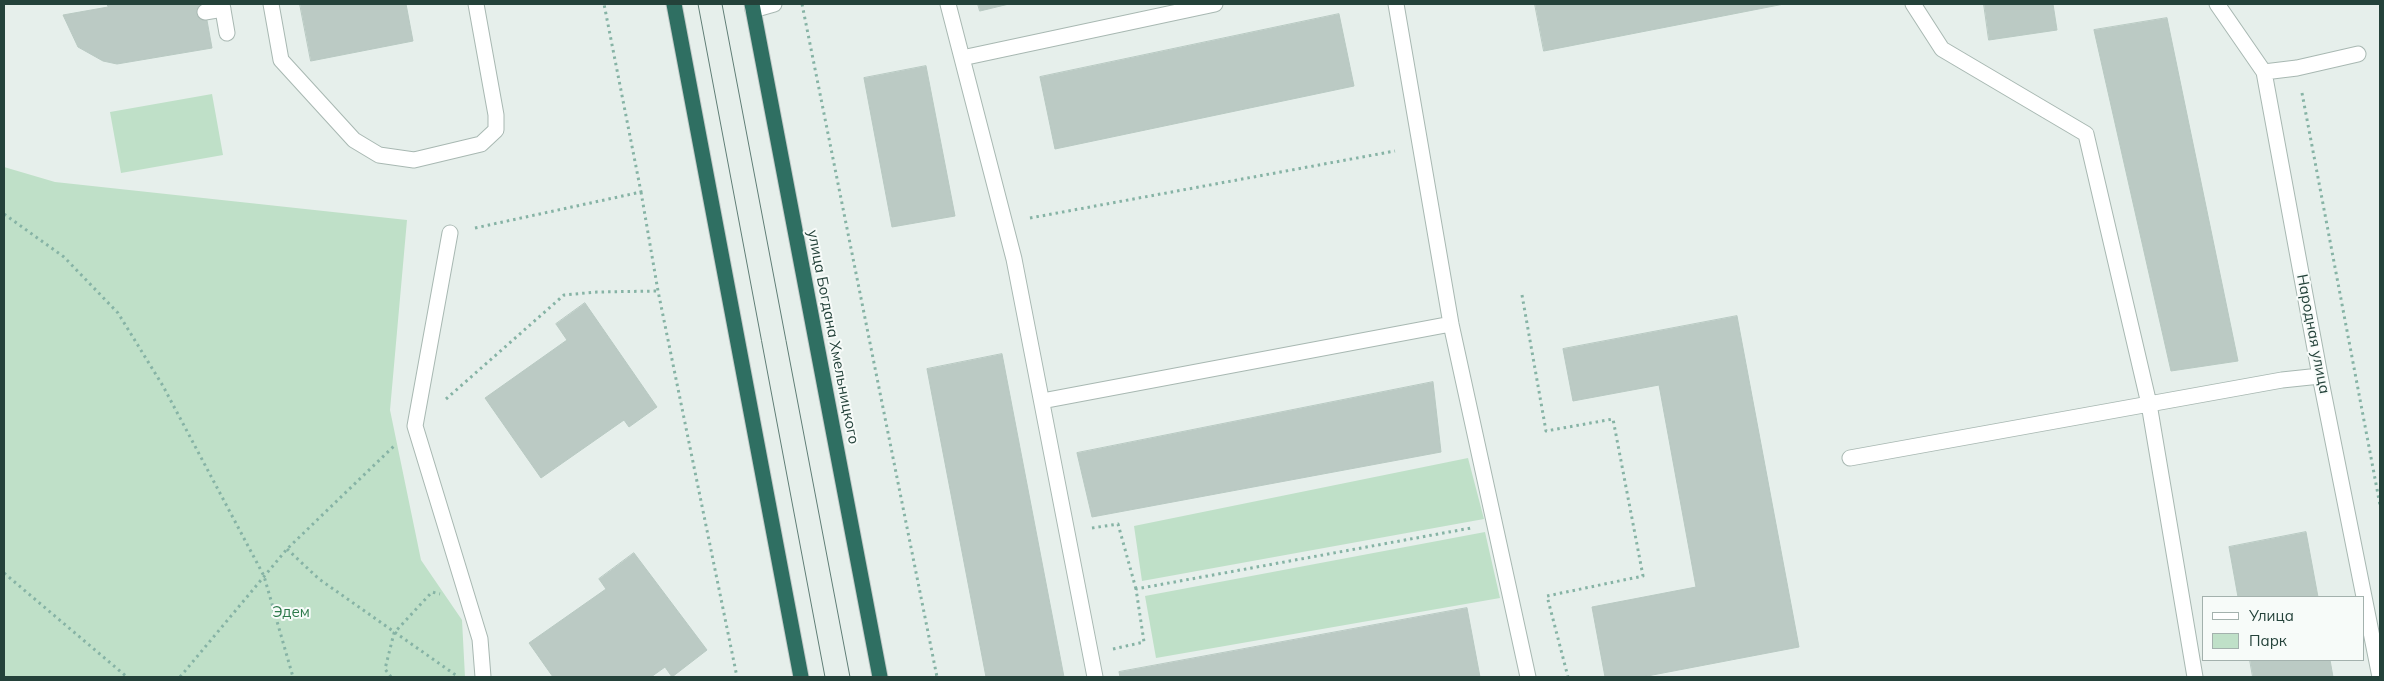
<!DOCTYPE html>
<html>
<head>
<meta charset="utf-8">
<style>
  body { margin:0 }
  #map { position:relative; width:2384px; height:681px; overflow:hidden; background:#e6efeb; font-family:Mulish,sans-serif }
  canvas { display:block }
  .frame { position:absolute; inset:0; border:5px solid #24423a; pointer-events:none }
  .legend { position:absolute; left:2202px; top:596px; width:162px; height:65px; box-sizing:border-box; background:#f7fbf9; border:1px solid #a3b1ad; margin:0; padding:6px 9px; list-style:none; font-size:15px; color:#24423a }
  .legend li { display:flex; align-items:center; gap:10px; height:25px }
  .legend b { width:25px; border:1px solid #a3b1ad }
</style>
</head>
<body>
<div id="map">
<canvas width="2384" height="681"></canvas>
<div class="frame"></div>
<ul class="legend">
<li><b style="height:6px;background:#fff"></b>Улица</li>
<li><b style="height:14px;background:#bfe0c8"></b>Парк</li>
</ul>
</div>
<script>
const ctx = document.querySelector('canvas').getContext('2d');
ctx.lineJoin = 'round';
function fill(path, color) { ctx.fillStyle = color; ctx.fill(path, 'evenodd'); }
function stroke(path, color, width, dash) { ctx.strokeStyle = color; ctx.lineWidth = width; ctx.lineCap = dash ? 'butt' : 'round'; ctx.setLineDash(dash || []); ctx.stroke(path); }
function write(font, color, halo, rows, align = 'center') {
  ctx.font = font + ' Mulish,sans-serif'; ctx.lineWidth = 4; ctx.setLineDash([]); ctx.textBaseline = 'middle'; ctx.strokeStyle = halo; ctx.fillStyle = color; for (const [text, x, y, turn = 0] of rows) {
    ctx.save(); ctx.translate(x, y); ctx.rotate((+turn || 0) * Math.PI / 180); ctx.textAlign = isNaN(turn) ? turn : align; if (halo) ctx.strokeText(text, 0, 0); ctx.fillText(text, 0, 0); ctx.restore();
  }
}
const green = new Path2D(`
  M 212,94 L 223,155 L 121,173 L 110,112 Z
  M 4,167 L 55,182 L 407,220 L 390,410 L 421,560 L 462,620 L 465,677 L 4,677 Z
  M 1468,458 L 1484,519 L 1142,581 L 1134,526 Z
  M 1485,532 L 1500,598 L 1156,658 L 1145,596 Z`);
const building = new Path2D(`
  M 107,4 L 204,4 L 212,48 L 117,64 L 103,61 L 78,47 L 63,15 L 108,7 Z
  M 300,4 L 406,4 L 413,41 L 311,61 Z
  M 978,4 L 1009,4 L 980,11 Z
  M 1535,4 L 1784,4 L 1544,51 Z
  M 1984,4 L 2053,4 L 2057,30 L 1989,40 Z
  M 1339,14 L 1354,86 L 1055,149 L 1040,77 Z
  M 2167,18 L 2238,361 L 2171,371 L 2094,30 Z
  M 926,66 L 955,216 L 892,227 L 864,78 Z
  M 585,303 L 657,407 L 629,427 L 624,420 L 541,478 L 485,398 L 567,340 L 556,324 Z
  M 1737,316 L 1799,647 L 1642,677 L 1605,677 L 1592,607 L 1696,587 L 1659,385 L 1573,401 L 1563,349 Z
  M 1002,354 L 1064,677 L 986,677 L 927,369 Z
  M 1433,382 L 1441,452 L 1092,517 L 1077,453 Z
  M 2306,532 L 2318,597 L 2238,597 L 2229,547 Z
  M 634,553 L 707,650 L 672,677 L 665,667 L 651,677 L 553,677 L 529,643 L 606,589 L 599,579 Z
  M 1467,608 L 1480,677 L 1120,677 L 1119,672 Z
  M 2250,660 L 2330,660 L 2333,677 L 2253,677 Z`);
const path = new Path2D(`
  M 802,4 L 937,677
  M 2302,93 L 2380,505
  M 641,192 L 658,291 L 737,677
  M 4,214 L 64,257 L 118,313 L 163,386 L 264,576 L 293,677
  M 1030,218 L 1395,151
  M 475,228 L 641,192 L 604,4
  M 1522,295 L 1546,431 L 1613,419 L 1643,576 L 1547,596 L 1568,677
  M 446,399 L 564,295 L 597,292 L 658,291
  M 1092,528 L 1118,524 L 1136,589
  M 287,549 L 319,579 L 457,676
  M 4,573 L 127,677
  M 1113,649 L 1144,642 L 1136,589 L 1471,528
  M 180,677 L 287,549 L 395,445
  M 391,677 L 385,669 L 394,633 L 432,592 L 440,594`);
const minor = new Path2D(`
  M 222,4 L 227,33
  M 271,4 L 281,60 L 354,140 L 379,155 L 414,160 L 481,144 L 496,130 L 496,115 L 476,4
  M 948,4 L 1014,259 L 1095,677
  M 1396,4 L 1451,324 L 1528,677
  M 1913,4 L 1942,49 L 2086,134 L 2149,404 L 2195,677
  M 2217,4 L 2264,72 L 2320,376 L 2380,677
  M 753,10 L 774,4
  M 205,12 L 223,9
  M 962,58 L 1215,4
  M 2264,72 L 2297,68 L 2358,54
  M 450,233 L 415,426 L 480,639 L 483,677
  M 1042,401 L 1451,324
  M 1850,458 L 2282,380 L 2320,376`);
const highway = new Path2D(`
  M 674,4 L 801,677
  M 752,4 L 880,677`);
const tram = new Path2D(`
  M 698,4 L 825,677
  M 722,4 L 850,677`);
const streetNames = [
  ["Народная улица",2313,334,79],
  ["улица Богдана Хмельницкого",833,337,79]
];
const parkNames = [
  ["Эдем",291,612]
];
fill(green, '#bfe0c8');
fill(building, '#bbcac4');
stroke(building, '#b8c9c2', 1);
stroke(minor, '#a8b8b2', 17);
stroke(highway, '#c2cac8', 17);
stroke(path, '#86b3a5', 3, [2.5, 4]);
stroke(minor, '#fff', 15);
stroke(highway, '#2f6f62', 15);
stroke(tram, '#5f7d75', 1);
write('15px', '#24423a', '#f7fbf9', streetNames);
write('15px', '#2d7a4b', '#f7fbf9', parkNames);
</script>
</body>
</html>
